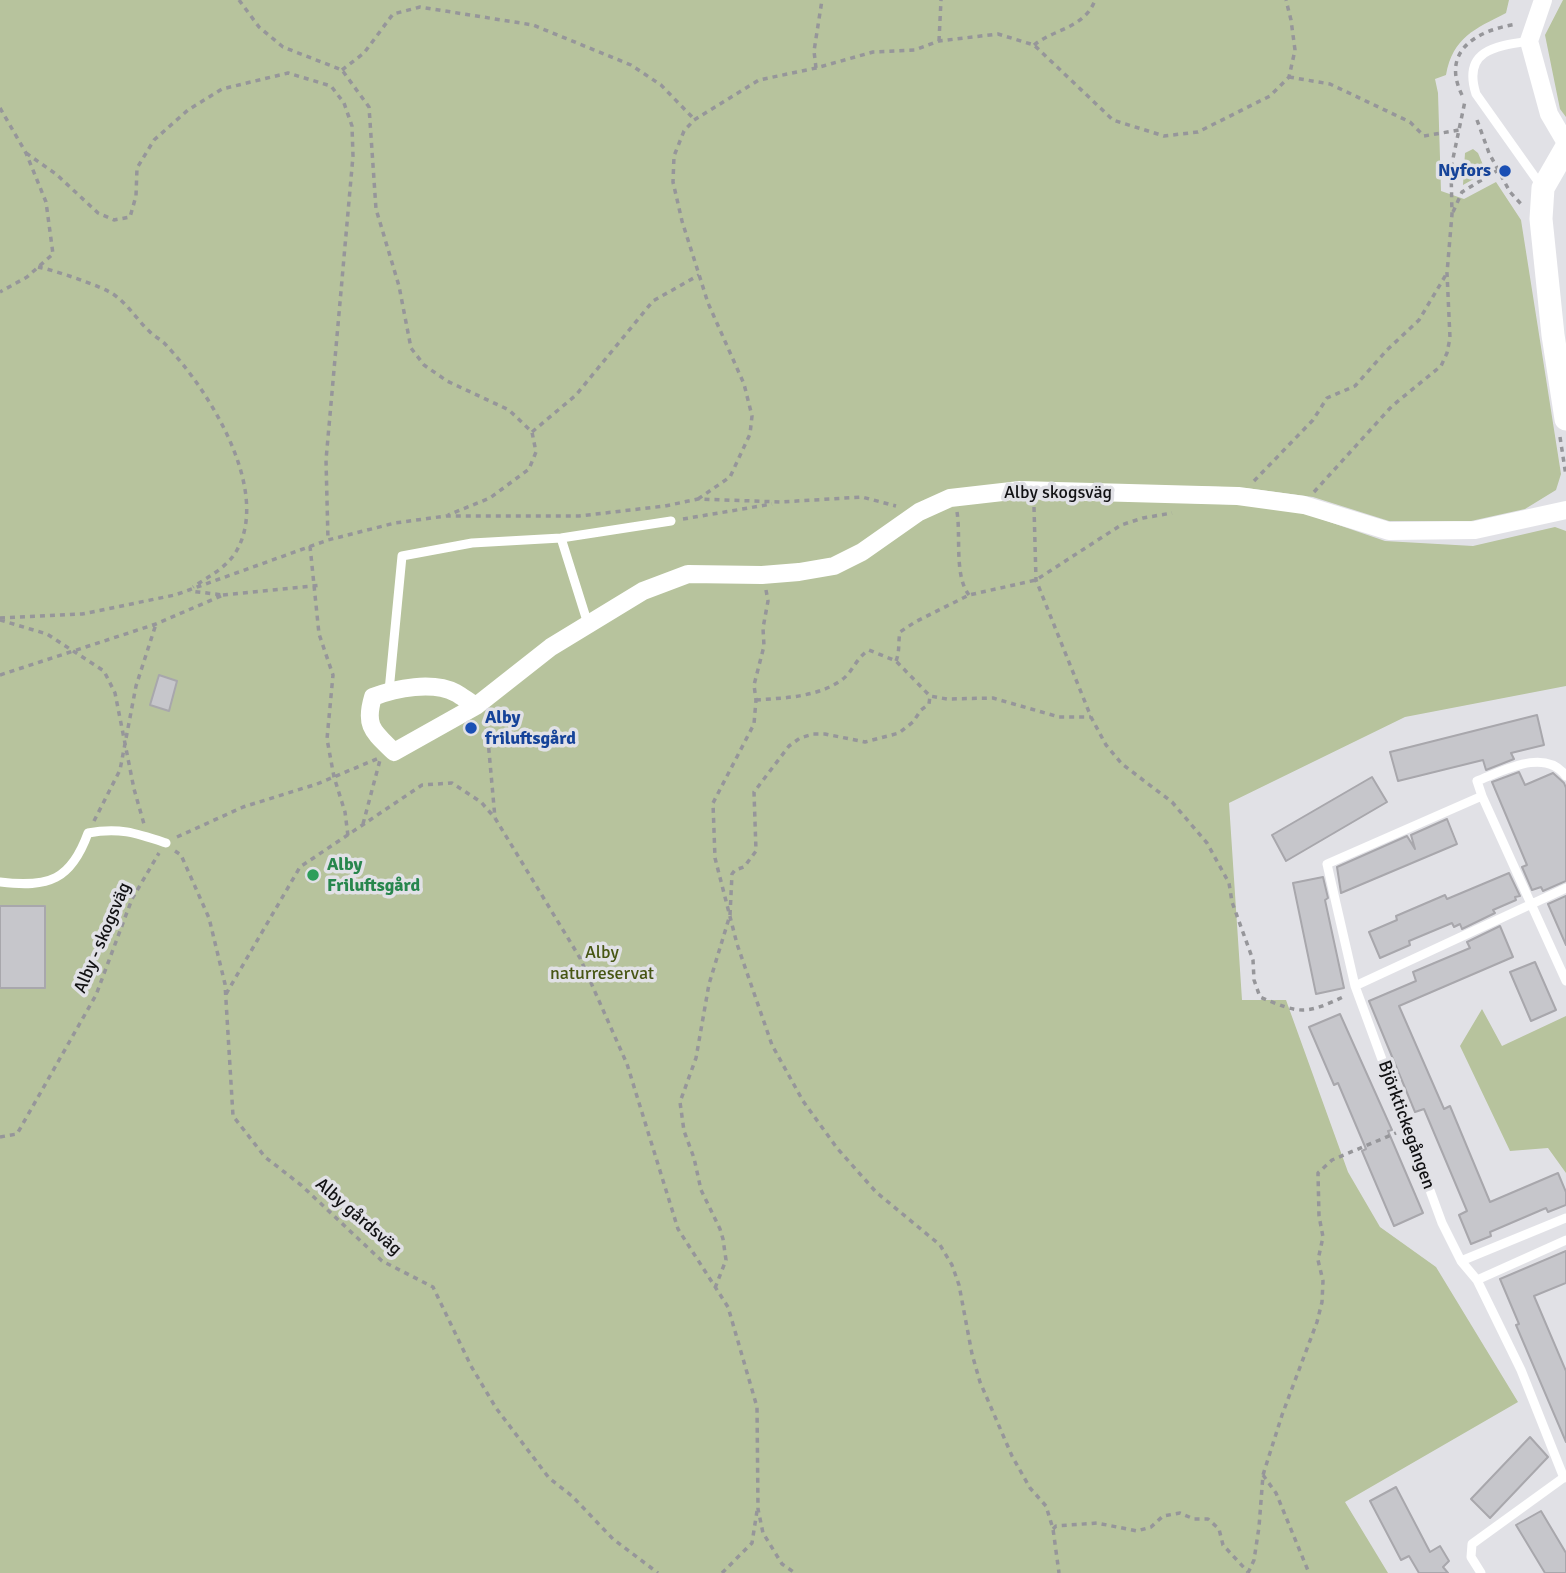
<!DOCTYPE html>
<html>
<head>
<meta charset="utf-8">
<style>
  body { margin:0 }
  canvas { display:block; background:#e1e1e6 }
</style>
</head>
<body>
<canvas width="1566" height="1573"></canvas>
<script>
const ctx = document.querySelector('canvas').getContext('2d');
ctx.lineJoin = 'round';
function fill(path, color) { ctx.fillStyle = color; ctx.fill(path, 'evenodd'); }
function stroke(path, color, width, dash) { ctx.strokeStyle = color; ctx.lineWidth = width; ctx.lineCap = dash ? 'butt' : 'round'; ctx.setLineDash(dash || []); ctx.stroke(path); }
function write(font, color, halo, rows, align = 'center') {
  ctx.font = font + ' Signika,sans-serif'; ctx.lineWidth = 7; ctx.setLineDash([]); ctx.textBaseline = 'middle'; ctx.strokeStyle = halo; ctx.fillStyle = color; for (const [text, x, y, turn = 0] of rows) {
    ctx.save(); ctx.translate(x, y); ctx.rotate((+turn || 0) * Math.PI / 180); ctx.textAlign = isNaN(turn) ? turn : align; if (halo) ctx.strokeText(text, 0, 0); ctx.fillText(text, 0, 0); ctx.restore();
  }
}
const green = new Path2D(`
  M 0,0 L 1509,0 L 1506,13 C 1475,29 1453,37 1446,75 L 1435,79 L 1438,93 L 1441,191 L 1464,199 L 1496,182 L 1521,220 L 1561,474 L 1556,490 L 1525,509 L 1471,521 L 1389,521 L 1313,497 L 1246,488 L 1199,486 L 1188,503 L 1250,505 L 1289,508 L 1385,541 L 1473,546 L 1555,527 L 1566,531 L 1566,686 L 1405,717 L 1229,803 L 1242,1000 L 1286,1000 L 1348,1172 L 1380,1227 L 1436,1267 L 1518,1402 L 1345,1502 L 1388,1573 L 0,1573 Z
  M 1563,0 L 1566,0 L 1566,117 L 1560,109 L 1545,35 Z
  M 1473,149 L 1478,153 L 1486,172 L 1463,185 L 1465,153 Z
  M 1482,1009 L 1502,1046 L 1566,1016 L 1566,1173 L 1548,1148 L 1510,1151 L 1460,1046 Z`);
const building = new Path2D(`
  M 159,675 L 177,681 L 169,711 L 150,705 Z
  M 1537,715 L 1544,745 L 1511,753 L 1514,759 L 1486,770 L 1483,760 L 1398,781 L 1390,752 Z
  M 1519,772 L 1525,785 L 1553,773 L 1564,783 L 1566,788 L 1566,881 L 1543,891 L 1541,887 L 1532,890 L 1522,867 L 1527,865 L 1492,782 Z
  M 1372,777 L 1387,802 L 1286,861 L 1272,835 Z
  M 1447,819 L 1457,844 L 1341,893 L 1337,867 L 1407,836 L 1415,849 L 1411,835 Z
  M 1509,873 L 1520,896 L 1515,897 L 1516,900 L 1493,910 L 1495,913 L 1462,929 L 1460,924 L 1454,927 L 1452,923 L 1409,941 L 1410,945 L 1380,958 L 1369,932 L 1397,920 L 1396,916 L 1445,895 L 1447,899 Z
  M 1323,877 L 1328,898 L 1325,900 L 1344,988 L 1316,994 L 1293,883 Z
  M 1566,896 L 1566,945 L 1548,904 Z
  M 0,906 L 45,906 L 45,988 L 0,988 Z
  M 1500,926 L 1513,957 L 1399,1006 L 1444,1109 L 1450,1106 L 1490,1202 L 1558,1173 L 1566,1192 L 1566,1205 L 1548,1212 L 1546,1208 L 1490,1232 L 1491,1236 L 1471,1244 L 1459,1215 L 1467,1211 L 1424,1109 L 1415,1112 L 1369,1001 L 1416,981 L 1413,972 L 1470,948 L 1467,942 Z
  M 1535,962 L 1556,1010 L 1531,1021 L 1510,972 Z
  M 1340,1014 L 1392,1130 L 1388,1131 L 1423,1213 L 1394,1226 L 1362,1151 L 1366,1149 L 1338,1083 L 1334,1085 L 1309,1027 Z
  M 1566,1251 L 1566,1283 L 1534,1296 L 1566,1371 L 1566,1442 L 1516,1325 L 1519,1324 L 1500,1279 Z
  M 1530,1437 L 1548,1457 L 1490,1518 L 1471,1499 Z
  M 1396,1487 L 1430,1552 L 1440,1546 L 1449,1561 L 1443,1567 L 1448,1573 L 1419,1573 L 1409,1556 L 1401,1560 L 1370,1501 Z
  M 1541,1511 L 1566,1553 L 1566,1573 L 1545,1573 L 1516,1525 Z`);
const path = new Path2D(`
  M 239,0 L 259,27 L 283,47 L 342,70 L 369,107 L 376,209 L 399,286 L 411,348 L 424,365 L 447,381 L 509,410 L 532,432 L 536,452 L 529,469 L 490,498 L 448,515
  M 939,41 L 941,0
  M 1034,45 C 1054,29 1085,28 1095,0
  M 816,68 L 814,51 L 822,0
  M 342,70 L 364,53 L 393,14 L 420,7 L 533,25 L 631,65 L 661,85 L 694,119
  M 1289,77 L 1330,84 L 1410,122 L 1424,136 L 1459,130
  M 1462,95 C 1440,50 1478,30 1517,24
  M 0,108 L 26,153 L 46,202 L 53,254 L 27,277 L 0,292
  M 1477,120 L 1489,153 L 1510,192 L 1522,205
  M 26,153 L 56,174 L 98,213 L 114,220 L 130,217 L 136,196 L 137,168 L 154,140 L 188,110 L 222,89 L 288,73 L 331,86 L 344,103 L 352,126 L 353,156 L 326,460 L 328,540
  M 1453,212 L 1462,192 L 1498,170
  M 38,267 C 54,270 101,286 113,294 C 128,304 137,320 150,332 C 155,337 162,340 166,345 C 208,389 271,489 237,550 C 228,567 208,577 193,587
  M 532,432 L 576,395 L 653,301 L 699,275
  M 1560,437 L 1566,476
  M 1254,481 L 1313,420 L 1327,398 L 1355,386 L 1387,350 L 1419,320 L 1447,273
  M 1314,492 L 1392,406 L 1441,366 L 1447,353 L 1450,338 L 1447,273 L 1452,214 L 1451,168 L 1465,101
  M 698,499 L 730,477 L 750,434 L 752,416 L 744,384 L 708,303 L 682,221 L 673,182 L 674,156 L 684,131 L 694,120 L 759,80 L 816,68 L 873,52 L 915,50 L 939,41 L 998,34 L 1034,45 L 1113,120 L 1164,136 L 1198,132 L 1270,96 L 1289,77 L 1295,50 L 1291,20 L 1286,0
  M 1034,507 L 1036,580 L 1091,717 L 1106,745 L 1122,764 L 1172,802 L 1207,843 L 1229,883 L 1232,902 L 1253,960 L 1254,980 L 1260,997 C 1300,1014 1305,1015 1345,996
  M 957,512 C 961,536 954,576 969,595
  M 683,519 L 772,504
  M 310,546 L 319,634 L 333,675 L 327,739 L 334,777 L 345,812 L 348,836
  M 766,590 L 768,601 L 763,628 L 764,646 L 754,685 L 756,700 L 754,724 L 713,803 L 715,858 L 737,944 L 772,1045 L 803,1101 L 837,1148 L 876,1192 L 940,1245 L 952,1265 L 959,1285 L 972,1354 L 980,1382 L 1012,1456 L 1030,1488 L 1046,1506 L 1053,1529 L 1059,1573
  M 223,595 L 322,585
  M 0,618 L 82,614 L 175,595 L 328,540 L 395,523 L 446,516 L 579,516 L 665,506 L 698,499 L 781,502 L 862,497 L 896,506
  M 0,620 L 47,634 L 104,671 L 115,693 L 134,789 L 144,824
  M 896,661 C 900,651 898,642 900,632 L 915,622 L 969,595 L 1036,580 L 1121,525 L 1143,518 L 1172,513
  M 0,675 L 156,624 L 223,595 L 190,591
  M 756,700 C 785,698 819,697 843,679 C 853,671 857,657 869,650 L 896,661 L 930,696 L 947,699 L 993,698 L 1059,717 L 1091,717
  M 486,718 L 495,818
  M 94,821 L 120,770 L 136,686 L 156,624
  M 363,824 L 380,760
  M 177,837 L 243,807 L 317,784 L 379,758
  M 175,851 L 181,855 L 209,918 L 225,984 L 233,1116 L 265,1157 L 301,1185 L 382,1261 L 433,1287 L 471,1366 L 496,1408 L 549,1478 L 572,1496 L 613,1539 L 658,1573
  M 226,994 L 300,867 L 422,785 L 452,783 L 481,802 L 495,818 L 580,958 L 627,1064 L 678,1229 L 728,1307 L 757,1407 L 758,1509 L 763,1533 L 782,1564 L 795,1573
  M 0,1137 L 17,1134 L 96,995 L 132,899 L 159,853
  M 715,1288 L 726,1260 L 723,1239 L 720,1229 L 701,1190 L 694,1158 L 684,1131 L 680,1102 L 696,1058 L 709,984 L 730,915 L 732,874 L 735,870 L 744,867 L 756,851 L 754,792 L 789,746 L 800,738 L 813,734 L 825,734 L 865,742 L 899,733 L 913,722 L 921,710 L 929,704 L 930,696
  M 1263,1475 L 1276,1493 L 1309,1573
  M 1053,1529 L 1056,1526 L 1097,1523 L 1137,1531 L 1151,1527 L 1163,1516 L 1180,1513 L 1194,1519 L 1208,1519 L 1219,1529 L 1223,1545 L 1248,1572
  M 722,1573 L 752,1543 L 757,1511
  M 1248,1573 L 1254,1560 L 1259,1527 L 1263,1475 L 1282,1415 L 1317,1322 L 1322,1302 L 1323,1281 L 1318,1260 L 1323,1237 L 1319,1216 L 1318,1173 L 1332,1160 L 1396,1133`);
const service = new Path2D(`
  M 1529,41 C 1496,46 1462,50 1476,94 L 1542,187
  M 561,538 L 588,624
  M 389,691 L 402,556 L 472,543 L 561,538 L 671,521
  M 1482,796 L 1477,781 C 1503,771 1545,747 1566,776
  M 0,882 C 49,888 71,880 88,833 C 119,827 136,833 166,843
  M 1566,888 L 1355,986 L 1327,864 L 1482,796 L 1566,981
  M 1355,986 L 1442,1223 L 1461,1261 L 1477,1280 L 1566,1240
  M 1461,1261 L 1566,1218
  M 1477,1280 L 1521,1370 L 1564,1478
  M 1481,1573 L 1471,1557 L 1472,1544 L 1566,1476`);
const minor = new Path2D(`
  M 1543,0 L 1529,41 L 1549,114 L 1566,143
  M 476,706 C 469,702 463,697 456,693 C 433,681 396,688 373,697 C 364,727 374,732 394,752 L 476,706 L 551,647 L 643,591 L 688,574 L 762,575 L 799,572 L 834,566 L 862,552 L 919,512 L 950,498 L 1020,490 L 1238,496 L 1304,505 L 1389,531 L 1475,530 L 1566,510`);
const tertiary = new Path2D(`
  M 1566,148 L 1543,188 L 1541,219 L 1553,335 L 1566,419`);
const markers = [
  [1505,171,7,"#1a4fb4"],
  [471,728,7,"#1a4fb4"],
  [313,875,7,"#2e9e5b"]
];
const transitNames = [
  ["Nyfors",1491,171],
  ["Alby",485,718,"left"],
  ["friluftsgård",485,739,"left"]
];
const streetNames = [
  ["Alby skogsväg",1058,493],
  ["Alby - skogsväg",103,938,-67],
  ["Björktickegången",1406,1125,70],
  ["Alby gårdsväg",358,1217,41]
];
const leisureNames = [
  ["Alby",327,865],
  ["Friluftsgård",327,886]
];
const parkNames = [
  ["Alby",602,953],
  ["naturreservat",602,974]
];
fill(green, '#b7c39d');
fill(building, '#c6c6cb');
stroke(building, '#a8a7ac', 2);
stroke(path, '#96969a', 3.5, [5, 5]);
stroke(service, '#fff', 9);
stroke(minor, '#fff', 18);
stroke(tertiary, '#fff', 23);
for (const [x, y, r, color] of markers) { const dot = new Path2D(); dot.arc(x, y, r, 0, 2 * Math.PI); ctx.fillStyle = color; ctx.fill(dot); stroke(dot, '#e1e1e6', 2.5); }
write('bold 18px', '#164399', '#e1e1e6', transitNames, 'right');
write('18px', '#121214', '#e1e1e6', streetNames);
write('bold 18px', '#27864d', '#e1e1e6', leisureNames, 'left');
write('18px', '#475614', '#e1e1e6', parkNames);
</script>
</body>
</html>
